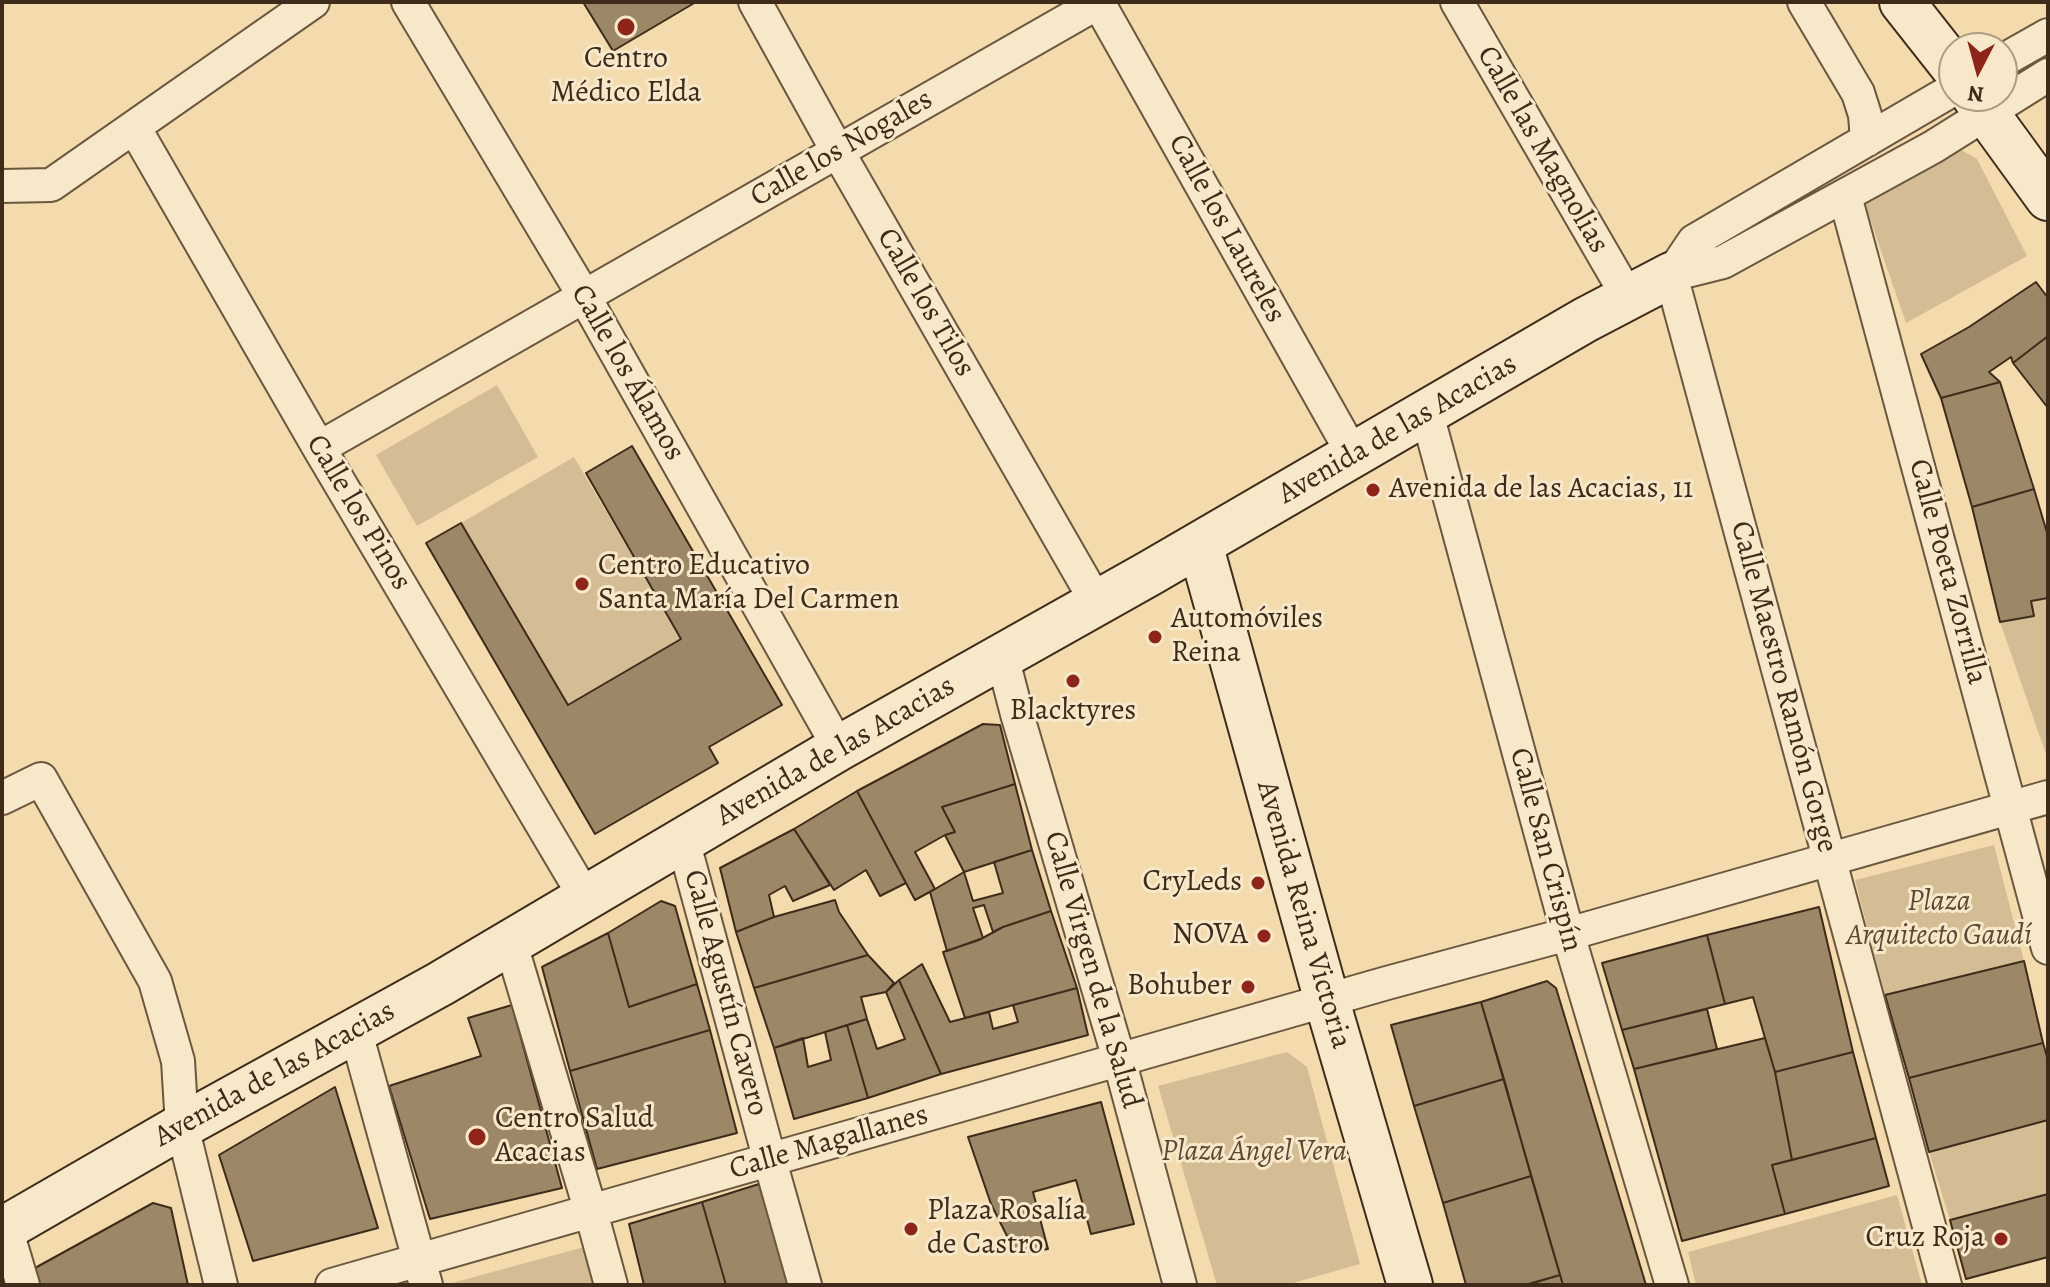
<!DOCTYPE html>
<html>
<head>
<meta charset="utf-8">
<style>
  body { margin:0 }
  #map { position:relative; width:2050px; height:1287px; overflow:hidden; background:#f3dbae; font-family:Alegreya,serif }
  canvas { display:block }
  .frame { position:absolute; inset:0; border:4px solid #3e2b19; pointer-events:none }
  .north { position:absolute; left:1938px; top:32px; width:80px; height:80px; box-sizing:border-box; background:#f7e8ca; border:2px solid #ad9c83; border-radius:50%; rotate:186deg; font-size:22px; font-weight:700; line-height:32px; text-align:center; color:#3e2b19 }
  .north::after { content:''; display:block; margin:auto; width:28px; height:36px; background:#8f2418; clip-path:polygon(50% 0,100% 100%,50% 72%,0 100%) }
</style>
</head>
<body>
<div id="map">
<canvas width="2050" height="1287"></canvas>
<div class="frame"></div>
<div class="north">N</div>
</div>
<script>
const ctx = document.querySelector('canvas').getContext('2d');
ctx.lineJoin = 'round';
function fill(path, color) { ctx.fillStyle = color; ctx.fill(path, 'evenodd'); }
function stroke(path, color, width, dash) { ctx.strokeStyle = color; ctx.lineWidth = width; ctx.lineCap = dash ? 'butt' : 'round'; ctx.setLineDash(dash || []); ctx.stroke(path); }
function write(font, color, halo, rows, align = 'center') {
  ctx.font = font + ' Alegreya,serif'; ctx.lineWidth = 6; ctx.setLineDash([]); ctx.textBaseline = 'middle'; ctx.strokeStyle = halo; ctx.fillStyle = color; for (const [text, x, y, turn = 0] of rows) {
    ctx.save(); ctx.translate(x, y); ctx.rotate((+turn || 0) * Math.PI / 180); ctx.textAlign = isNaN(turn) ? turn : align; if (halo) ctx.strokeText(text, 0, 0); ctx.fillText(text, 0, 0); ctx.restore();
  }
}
const green = new Path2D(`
  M 1961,150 L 1977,159 L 2027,256 L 1906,323 L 1863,199 Z
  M 497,385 L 538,457 L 417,526 L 376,455 Z
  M 574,457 L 681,639 L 568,705 L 461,523 Z
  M 2048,598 L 2048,760 L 2000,622 L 2033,616 L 2031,601 Z
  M 1994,845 L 2024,961 L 1885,995 L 1855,880 Z
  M 1287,1052 L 1307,1067 L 1360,1264 L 1286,1285 L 1217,1285 L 1158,1086 Z
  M 2048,1120 L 2048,1194 L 1950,1220 L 1929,1152 Z
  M 1897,1195 L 1922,1285 L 1696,1285 L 1688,1252 Z
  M 588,1246 L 598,1285 L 453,1285 L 452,1283 Z`);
const building = new Path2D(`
  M 583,2 L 696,2 L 613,51 Z
  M 2036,282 L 2048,298 L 2048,336 L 2013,363 L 2011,357 L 1989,372 L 2000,382 L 1941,398 L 1921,354 L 1969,327 Z
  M 2048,336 L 2048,408 L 2013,363 Z
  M 2000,382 L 2034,489 L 1972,507 L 1941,398 Z
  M 632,446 L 782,705 L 709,747 L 718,763 L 595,834 L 426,543 L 461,523 L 568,705 L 681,639 L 586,473 Z
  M 2034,489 L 2048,536 L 2048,598 L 2031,601 L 2034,616 L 2000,622 L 1972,507 Z
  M 983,724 L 1000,725 L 1015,784 L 942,807 L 955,832 L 945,835 L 915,852 L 935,889 L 915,900 L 857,791 Z
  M 1015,784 L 1032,850 L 964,872 L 945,835 L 955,832 L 942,807 Z
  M 857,791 L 906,883 L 880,896 L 866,870 L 834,890 L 794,829 Z
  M 794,829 L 830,885 L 793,901 L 785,886 L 769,895 L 774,917 L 736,932 L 720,868 Z
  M 1032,850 L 1051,911 L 1003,927 L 993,932 L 984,905 L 973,908 L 983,938 L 947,951 L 930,892 L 964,872 L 973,901 L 1003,893 L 994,862 Z
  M 835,900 L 839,912 L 868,955 L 754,988 L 736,932 L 774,917 Z
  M 661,901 L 675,906 L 697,984 L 629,1007 L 608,933 Z
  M 1819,907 L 1853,1052 L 1775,1072 L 1753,997 L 1725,1004 L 1707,935 Z
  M 1051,911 L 1077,988 L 965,1018 L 943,952 L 979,940 L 1003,927 Z
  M 608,933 L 629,1007 L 697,984 L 710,1030 L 570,1071 L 542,967 Z
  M 1707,935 L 1725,1004 L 1622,1030 L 1602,963 Z
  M 868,955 L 894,983 L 886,992 L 861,997 L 867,1019 L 774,1048 L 754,988 Z
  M 2024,961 L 2043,1043 L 1909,1078 L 1885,995 Z
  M 922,964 L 950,1022 L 989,1012 L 993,1029 L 1018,1022 L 1013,1005 L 1077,988 L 1088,1035 L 941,1074 L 899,980 Z
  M 899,980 L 941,1074 L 868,1098 L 847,1025 L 867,1019 L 877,1049 L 905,1039 L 886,992 Z
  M 1547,981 L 1556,988 L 1646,1285 L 1563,1285 L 1481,1002 Z
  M 1481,1002 L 1504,1079 L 1414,1106 L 1391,1025 Z
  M 512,1005 L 562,1188 L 430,1219 L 389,1086 L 481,1056 L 468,1018 Z
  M 1707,1009 L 1717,1049 L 1634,1069 L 1622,1030 Z
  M 847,1025 L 868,1098 L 794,1119 L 774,1048 L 803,1038 L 808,1067 L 831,1060 L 825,1032 Z
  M 710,1030 L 737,1133 L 597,1169 L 570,1071 Z
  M 1765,1038 L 1775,1072 L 1792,1160 L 1772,1165 L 1785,1214 L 1682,1241 L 1634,1069 Z
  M 2043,1043 L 2048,1060 L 2048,1120 L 1929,1152 L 1909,1078 Z
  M 1853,1052 L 1876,1138 L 1792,1160 L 1775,1072 Z
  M 1504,1079 L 1531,1176 L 1443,1203 L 1414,1106 Z
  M 335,1087 L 378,1228 L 253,1261 L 219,1155 Z
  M 1101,1102 L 1134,1224 L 1091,1234 L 1076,1180 L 1033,1192 L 1048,1249 L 1016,1254 L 991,1204 L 968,1137 Z
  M 1876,1138 L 1889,1186 L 1785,1214 L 1772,1165 Z
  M 1531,1176 L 1560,1275 L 1526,1285 L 1466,1285 L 1443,1203 Z
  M 759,1184 L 791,1285 L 726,1285 L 702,1202 Z
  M 2048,1194 L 2048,1257 L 1966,1279 L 1950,1220 Z
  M 702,1202 L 726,1285 L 644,1285 L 629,1224 Z
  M 153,1203 L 171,1208 L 188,1285 L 40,1285 L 35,1268 Z
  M 1560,1275 L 1563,1285 L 1525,1285 Z`);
const street = new Path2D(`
  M 408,2 L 584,296 L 839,748
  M 755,2 L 838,152 L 1097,603
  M 1098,2 L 1354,456
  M 1457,2 L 1628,297
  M 1804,2 L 1858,93 L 1865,115 L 1867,140
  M 2002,61 L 2048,35
  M 134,127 L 319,448 L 585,897
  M 2,186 L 51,185 L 313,2
  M 1845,196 L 2048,948
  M 1671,275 L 1945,1285
  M 1671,275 L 1723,262 L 1933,147 L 2048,75
  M 1671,275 L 1694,241 L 1954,89
  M 1427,414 L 1568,934 L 1672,1285
  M 319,448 L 1099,2
  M 1002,656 L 1017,714 L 1119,1059 L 1180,1285
  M 2,798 L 41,779 L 155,981 L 178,1061 L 182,1126 L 221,1285
  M 683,840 L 770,1161 L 805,1285
  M 510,941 L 591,1212 L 611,1285
  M 355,1029 L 426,1285
  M 6,1228 L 23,1285
  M 332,1285 L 1387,983 L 1568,934 L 2048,797`);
const secondary = new Path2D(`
  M 1902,2 L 1954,68
  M 1974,96 L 2048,198
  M 1200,544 L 1327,1001 L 1410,1285
  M 2,1230 L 182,1126 L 440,984 L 839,748 L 1150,573 L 1585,320 L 1671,275`);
const markers = [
  [626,27,10,"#8f2418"],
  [1373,490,8,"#8f2418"],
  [582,584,8,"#8f2418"],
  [1155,637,8,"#8f2418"],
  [1073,681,8,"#8f2418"],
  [1258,883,8,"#8f2418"],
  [1264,936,8,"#8f2418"],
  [1248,987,8,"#8f2418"],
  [477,1137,10,"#8f2418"],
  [911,1229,8,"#8f2418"],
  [2001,1239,8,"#8f2418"]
];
const poiNames = [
  ["Centro",626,60,"center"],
  ["Médico Elda",626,94,"center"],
  ["Avenida de las Acacias, 11",1389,490],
  ["Centro Educativo",598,567],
  ["Santa María Del Carmen",598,601],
  ["Automóviles",1171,620],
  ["Reina",1171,654],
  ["Blacktyres",1073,712,"center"],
  ["CryLeds",1242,883,"right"],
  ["NOVA",1248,936,"right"],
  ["Bohuber",1232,987,"right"],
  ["Centro Salud",495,1120],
  ["Acacias",495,1154],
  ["Plaza Rosalía",927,1212],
  ["de Castro",927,1246],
  ["Cruz Roja",1985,1239,"right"]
];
const streetNames = [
  ["Calle los Nogales",842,149,-30],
  ["Calle las Magnolias",1542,150,60],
  ["Calle los Laureles",1226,229,61],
  ["Calle los Tilos",925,303,60],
  ["Calle los Álamos",627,373,60],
  ["Avenida de las Acacias",1398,430,-30],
  ["Calle los Pinos",358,513,59],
  ["Calle Poeta Zorrilla",1947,572,75],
  ["Calle Maestro Ramón Gorge",1783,687,75],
  ["Avenida de las Acacias",836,752,-30],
  ["Calle San Crispín",1545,850,75],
  ["Avenida Reina Victoria",1303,915,74],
  ["Calle Virgen de la Salud",1092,970,74],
  ["Calle Agustín Cavero",725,993,75],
  ["Avenida de las Acacias",275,1075,-29],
  ["Calle Magallanes",829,1143,-16]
];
const parkNames = [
  ["Plaza",1939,903],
  ["Arquitecto Gaudí",1939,937],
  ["Plaza Ángel Vera",1254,1153]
];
fill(green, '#d4bd95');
fill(building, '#9c8766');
stroke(building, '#3e2b19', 2);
stroke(street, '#6b573e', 36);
stroke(secondary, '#3e2b19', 48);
stroke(street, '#f7e8ca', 32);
stroke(secondary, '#f7e8ca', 44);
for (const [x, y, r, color] of markers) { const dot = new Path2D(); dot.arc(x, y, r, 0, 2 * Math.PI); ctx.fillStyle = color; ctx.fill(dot); stroke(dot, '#f7e8ca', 3); }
write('30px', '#3e2b19', '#f7e8ca', poiNames, 'left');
write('30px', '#3e2b19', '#f7e8ca', streetNames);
write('italic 30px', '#5c4832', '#f7e8ca', parkNames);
</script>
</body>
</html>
